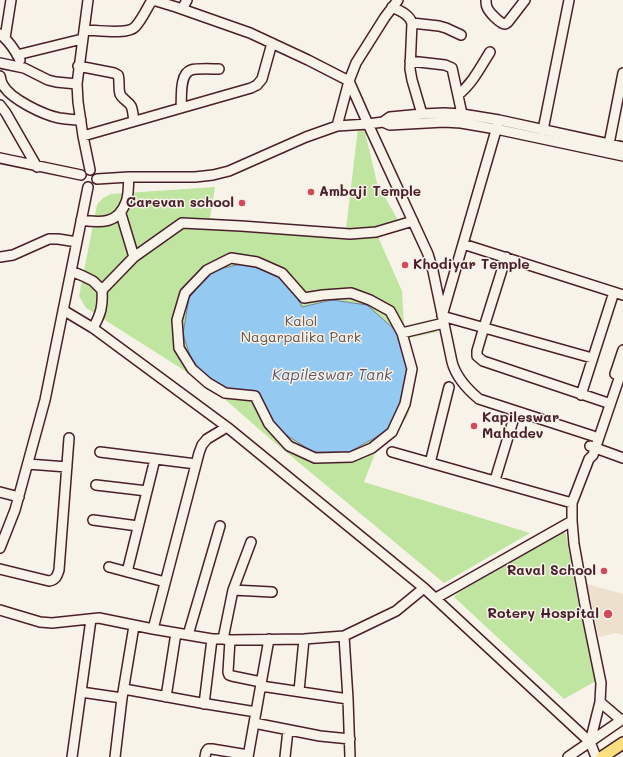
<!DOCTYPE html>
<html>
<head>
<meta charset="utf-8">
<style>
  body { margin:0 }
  canvas { display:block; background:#f7f3e8 }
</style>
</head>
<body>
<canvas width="623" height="757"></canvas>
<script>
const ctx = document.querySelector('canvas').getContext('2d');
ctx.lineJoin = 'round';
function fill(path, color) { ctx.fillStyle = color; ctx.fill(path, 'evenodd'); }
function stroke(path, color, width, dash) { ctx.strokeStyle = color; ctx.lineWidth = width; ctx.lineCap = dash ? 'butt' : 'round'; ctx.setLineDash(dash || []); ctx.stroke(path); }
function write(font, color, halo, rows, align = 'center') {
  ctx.font = font + ' Mali,sans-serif'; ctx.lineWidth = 3; ctx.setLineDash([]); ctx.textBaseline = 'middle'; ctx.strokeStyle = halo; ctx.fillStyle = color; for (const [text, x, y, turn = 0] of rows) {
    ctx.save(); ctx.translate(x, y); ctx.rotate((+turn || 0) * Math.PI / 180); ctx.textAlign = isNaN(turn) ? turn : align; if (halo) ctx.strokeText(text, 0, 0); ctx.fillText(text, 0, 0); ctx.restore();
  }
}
const built = new Path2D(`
  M 587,584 L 623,594 L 623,635 L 615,633 L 599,637 Z`);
const green = new Path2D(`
  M 358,128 L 365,132 L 377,183 L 403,229 L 378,237 L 402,291 L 404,326 L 434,319 L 437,332 L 405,339 L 414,367 L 414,391 L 408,415 L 394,437 L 377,448 L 364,482 L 530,533 L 444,583 L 268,437 L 212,388 L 86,308 L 79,296 L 97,205 L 103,198 L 111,194 L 215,187 L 210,218 L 271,225 L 346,229 Z
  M 565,530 L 580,612 L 596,681 L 564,699 L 454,597 L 458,593 Z`);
const water = new Path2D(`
  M 242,264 L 274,272 L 294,292 L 302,307 L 332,300 L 367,305 L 395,330 L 408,358 L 402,401 L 387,431 L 349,452 L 313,452 L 274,427 L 259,392 L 222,389 L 193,365 L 183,334 L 189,298 L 212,271 Z`);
const minor = new Path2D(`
  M 88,0 L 77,84 L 78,102 L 83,136 L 90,170
  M 153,0 L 176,7 L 250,33 L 308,60 L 349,81 L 368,124 L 428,254 L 433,271 L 452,362 C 456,377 467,389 479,399 L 593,436
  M 486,0 C 486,2 486,5 487,7 C 488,11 500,24 505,24 C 506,24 507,23 508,22 L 525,0
  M 392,7 C 400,11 409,14 412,23 L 410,69 L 412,80 L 422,114
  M 182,9 L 187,0
  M 412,23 L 439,26 L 446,28 L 461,35
  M 84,30 C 95,30 128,35 135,27 C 142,20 147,8 152,0
  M 0,34 C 9,41 15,50 20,60
  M 5,38 L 11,0
  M 17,55 L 82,39
  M 410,61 L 445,65 L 452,68 L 462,114
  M 0,63 L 24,68 L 48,80 L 56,82 L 77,84
  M 78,66 L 114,73 L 118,75 C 120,81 118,87 120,94 C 122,99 128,101 131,106 C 133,110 133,116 134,121
  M 0,76 C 1,79 1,82 3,85 C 10,99 44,115 59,118 C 66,119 73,120 81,120
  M 458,95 C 472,84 480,68 490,52
  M 0,105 L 6,113 L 37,167
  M 181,108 C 182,98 179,74 191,70 C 197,68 212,69 219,69
  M 499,120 L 442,316 L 592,358
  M 383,122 L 390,125 L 444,122 L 461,123 L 496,129 L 623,156
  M 337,126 L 349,81 L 356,63 L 385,17 L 398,0
  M 543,130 L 569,0
  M 83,136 L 251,88 L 257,85 L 262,79 L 272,43
  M 609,144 L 623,73
  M 0,158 L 81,175
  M 97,179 L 129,177 L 195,177 L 213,175 L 229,171 L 306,137 L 337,126 L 368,124 L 383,122 L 390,117 L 422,114 L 444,113 L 462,114 L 499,120 L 623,147
  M 121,214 L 134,257
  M 81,220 C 101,223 118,224 126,202 C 129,195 128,185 129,177
  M 463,244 L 623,295
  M 0,257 L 13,255 L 49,239 L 58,239 L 77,242
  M 506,257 L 484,327 L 477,351 L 477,356 L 483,361 L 605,402
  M 71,271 L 83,276 L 93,281 L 102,290 C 103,306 101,314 93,328
  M 102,290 L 134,257 L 182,223 L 241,226 L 350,234 L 376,232 L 413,221
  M 63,310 L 93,328 L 227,427 L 424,588 L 590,742 L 596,757
  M 402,333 L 412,369 L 405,404 L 392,432 L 372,448 L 351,457 L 315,458 L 289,446 L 269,424 L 255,396 L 225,393 L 208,383 L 192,369 L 179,348 L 177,320 L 185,293 L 207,270 L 231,258 L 257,262 L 282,273 L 304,298 L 323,295 L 351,293 L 370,300 L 390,311 L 402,333 L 444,323
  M 615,374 L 623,350
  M 581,395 L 614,292
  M 590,446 L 623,458
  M 100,452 L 196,464
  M 392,452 L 572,503
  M 430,463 L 449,387
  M 28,464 L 67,467
  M 495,480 L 516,411
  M 96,485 L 147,491
  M 0,492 L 19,497
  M 93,520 L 138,526
  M 0,548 L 15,510 L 45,400 L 88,187
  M 109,567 L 165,582
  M 0,569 L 49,581 C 56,580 57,576 59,570 L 69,438
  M 127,572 L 155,459
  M 233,590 L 272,592
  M 436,598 L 572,521
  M 0,610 L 40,622 L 52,623 L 99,618 L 153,629 L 212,639 L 223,639 L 230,640 L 304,639 L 344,636 L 396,611 L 424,588
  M 91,619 L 81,692 L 122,698
  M 153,629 L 199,453 L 202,445 L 207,439 L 227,427
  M 188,635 L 220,526
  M 344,636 L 348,699 L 350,757
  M 223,639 L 233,590 L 251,542
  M 230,640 L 228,672 L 229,675 L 232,676 L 261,682
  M 261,686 L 348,699
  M 124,689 L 201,703 L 256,712 L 254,723 L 320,736 L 350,739
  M 299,691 L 304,639
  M 166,697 L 176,633
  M 600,702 L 621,720
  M 204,704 L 212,639
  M 256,712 L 269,639
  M 590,742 L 600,702 L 601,683 L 585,605 L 574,544 L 572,521 L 572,503 L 589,459 L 593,455 L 623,367
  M 72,757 L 81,692
  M 115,757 L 122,698 L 134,626
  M 205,757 L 206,752 L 208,749 L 212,749 L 248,755
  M 248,757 L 254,723
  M 285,757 L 288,730
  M 568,757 L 623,719`);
const major = new Path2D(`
  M 602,757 L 623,743`);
const markers = [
  [311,192,4,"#d1495b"],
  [242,203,4,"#d1495b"],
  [405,265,4,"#d1495b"],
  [474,426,4,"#d1495b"],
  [604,571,4,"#d1495b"],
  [608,614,5,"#d1495b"]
];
const poiNames = [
  ["Ambaji Temple",319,192],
  ["Carevan school",234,203,"right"],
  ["Khodiyar Temple",413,265],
  ["Kapileswar",482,418],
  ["Mahadev",482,434],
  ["Raval School",596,571,"right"],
  ["Rotery Hospital",599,614,"right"]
];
const parkNames = [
  ["Kalol",301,322],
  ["Nagarpalika Park",301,338]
];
const waterNames = [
  ["Kapileswar Tank",332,375]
];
fill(built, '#ede0cc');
fill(green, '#bfe5a0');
fill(water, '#94c9f2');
stroke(water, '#7685a2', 1);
stroke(minor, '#4a1f2b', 12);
stroke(major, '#4a1f2b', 14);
stroke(minor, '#f7f3e8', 9);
stroke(major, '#fedf80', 11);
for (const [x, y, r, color] of markers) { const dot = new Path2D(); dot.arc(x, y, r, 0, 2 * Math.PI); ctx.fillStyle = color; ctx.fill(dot); stroke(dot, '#f7f3e8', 1.5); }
write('bold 14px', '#4a1f2b', '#f7f3e8', poiNames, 'left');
write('14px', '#675048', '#f7f3e8', parkNames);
write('italic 15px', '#605267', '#f7f3e8', waterNames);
</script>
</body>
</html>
